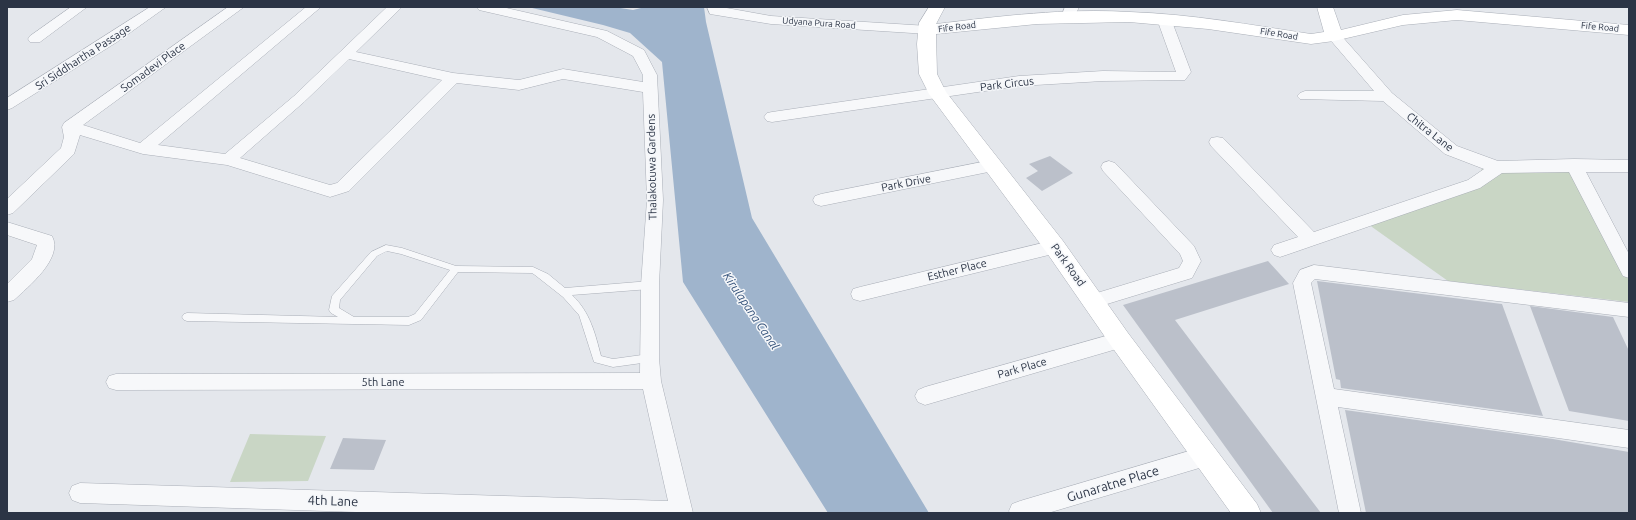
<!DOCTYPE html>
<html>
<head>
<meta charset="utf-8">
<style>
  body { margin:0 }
  #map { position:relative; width:1636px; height:520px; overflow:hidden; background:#e4e7ec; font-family:Ubuntu,sans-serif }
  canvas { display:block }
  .frame { position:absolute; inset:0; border:8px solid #2b3445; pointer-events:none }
</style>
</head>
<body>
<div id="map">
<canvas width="1636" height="520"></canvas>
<div class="frame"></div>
</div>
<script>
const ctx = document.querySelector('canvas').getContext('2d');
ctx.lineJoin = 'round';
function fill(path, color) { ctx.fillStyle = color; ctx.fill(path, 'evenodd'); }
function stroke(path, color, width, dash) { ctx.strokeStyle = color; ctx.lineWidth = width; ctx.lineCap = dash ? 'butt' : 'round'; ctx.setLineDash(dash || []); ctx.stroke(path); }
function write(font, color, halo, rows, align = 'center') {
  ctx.font = font + ' Ubuntu,sans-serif'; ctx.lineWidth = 3; ctx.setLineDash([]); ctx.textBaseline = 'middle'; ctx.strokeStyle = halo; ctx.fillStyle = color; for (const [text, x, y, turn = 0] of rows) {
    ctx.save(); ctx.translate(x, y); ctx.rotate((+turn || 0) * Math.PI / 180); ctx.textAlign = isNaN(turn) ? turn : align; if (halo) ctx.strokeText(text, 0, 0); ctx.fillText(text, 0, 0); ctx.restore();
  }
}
const green = new Path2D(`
  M 1484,163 L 1571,168 L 1629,280 L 1629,302 L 1448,281 L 1365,222 L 1476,184 Z
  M 250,434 L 326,436 L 308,481 L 230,482 Z`);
const water = new Path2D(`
  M 528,7 L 614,7 L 633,10 L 645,7 L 704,7 L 706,22 L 752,218 L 929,513 L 828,513 L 683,282 L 662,62 L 630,33 L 603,25 Z`);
const building = new Path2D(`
  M 1050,156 L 1073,173 L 1042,191 L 1026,178 L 1038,171 L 1029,164 Z
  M 1268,261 L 1289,284 L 1175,320 L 1321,513 L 1273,513 L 1123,305 Z
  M 1317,281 L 1502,304 L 1543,416 L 1341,388 L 1340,380 L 1336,379 Z
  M 1530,306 L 1613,317 L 1629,351 L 1629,421 L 1569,411 Z
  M 1345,410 L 1553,439 L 1629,452 L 1629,513 L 1366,513 Z
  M 343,438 L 386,440 L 374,470 L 330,469 Z`);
const lane = new Path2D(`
  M 386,245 L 402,248 L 456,266 L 533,267 L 548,274 L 565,288 L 650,281 L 653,282 L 655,285 L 653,288 L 650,289 L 572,295 C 590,312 595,333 601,356 L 613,359 L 649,354 L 652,355 L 654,358 L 652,361 L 649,362 L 613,367 L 594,362 L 579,315 L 563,297 L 535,275 L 532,273 L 458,272 L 421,320 L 409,325 L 187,321 L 184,320 L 182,317 L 184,314 L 187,313 L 338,317 L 331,313 L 329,310 L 332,296 L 371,252 ZM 387,251 L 401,254 L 450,270 L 415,314 L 408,317 L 354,317 L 339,308 L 340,300 L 377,256 Z`);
const street = new Path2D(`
  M 71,7 L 87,7 L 40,42 L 30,42 L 28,39 L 30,36 Z
  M 150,7 L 166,7 L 117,42 L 12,108 L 7,110 L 7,98 Z
  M 228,7 L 244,7 L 83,125 L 140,143 L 306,7 L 321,7 L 158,145 L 225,154 L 294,96 L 387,7 L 402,7 L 356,52 L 453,73 L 519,80 L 563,69 L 643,82 L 643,75 L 633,56 L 597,37 L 479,10 L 477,7 L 502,7 L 607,31 L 644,50 L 657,75 L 663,200 L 659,285 L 659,358 L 661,381 L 693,513 L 387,513 L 80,503 L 72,500 L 69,493 L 72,486 L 80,483 L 668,501 L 643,389 L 116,390 L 109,388 L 106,382 L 109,376 L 116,374 L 640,373 L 641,285 L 647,200 L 643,92 L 563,79 L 519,90 L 457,83 L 349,191 L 330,197 L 227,165 L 143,154 L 80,135 L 74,154 L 13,213 L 7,215 L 7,199 L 61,148 L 64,137 L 62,127 L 64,123 ZM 349,59 L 442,80 L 337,183 L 330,185 L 240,158 L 304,102 Z
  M 707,7 L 721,7 L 771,16 L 928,26 L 933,27 L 935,30 L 933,33 L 928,34 L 771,24 L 710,14 Z
  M 1065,7 L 1079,7 L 1073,20 L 1063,20 L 1061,17 Z
  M 1164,15 L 1169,16 L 1171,19 L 1191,72 L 1185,80 L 1103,81 L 1019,86 L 772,122 L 767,121 L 764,117 L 767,113 L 772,112 L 1019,76 L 1103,71 L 1176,72 L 1157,19 L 1159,16 Z
  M 1334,32 L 1339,33 L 1392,93 L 1457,146 L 1498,161 L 1574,159 L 1629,160 L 1629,172 L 1586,172 L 1629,254 L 1629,278 L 1623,276 L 1569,172 L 1502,173 L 1480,188 L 1286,255 L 1280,257 L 1274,255 L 1271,250 L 1274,245 L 1298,237 L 1211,146 L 1209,142 L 1211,138 L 1217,137 L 1223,138 L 1314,232 L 1468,180 L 1484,169 L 1445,154 L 1383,101 L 1300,99 L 1297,96 L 1300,93 L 1305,91 L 1374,91 L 1327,36 L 1329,33 Z
  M 992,160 L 998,162 L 1000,166 L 998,170 L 821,206 L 815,204 L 813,200 L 815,196 L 821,194 Z
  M 1109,161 L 1115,163 L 1194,246 L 1201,261 L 1192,278 L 1094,308 L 1087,306 L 1085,301 L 1087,296 L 1179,268 L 1183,261 L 1180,254 L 1103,171 L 1101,167 L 1103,163 Z
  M 7,222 L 52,236 C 64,258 28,287 14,300 L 7,302 L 7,284 L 32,259 L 37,245 L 7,235 Z
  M 1055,240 L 1061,242 L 1064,247 L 1061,252 L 860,301 L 853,299 L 851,294 L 853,289 L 860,287 Z
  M 1314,265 L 1629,303 L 1629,317 L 1315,279 L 1311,283 L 1334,389 L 1629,430 L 1629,448 L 1338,407 L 1361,513 L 1339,513 L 1293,283 L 1300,270 Z
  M 1120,332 L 1127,334 L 1130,340 L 1127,346 L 925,405 L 918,402 L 915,396 L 918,390 L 925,387 Z
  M 1206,446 L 1214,449 L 1217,456 L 1214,463 L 1206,466 L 1048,513 L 1010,513 L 1009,511 L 1012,504 L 1020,501 Z`);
const secondary = new Path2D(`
  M 929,7 L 945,7 L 936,24 C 1001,16 1066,8 1130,12 C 1191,14 1251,25 1311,34 L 1324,32 L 1317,7 L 1333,7 L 1341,30 L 1403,15 L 1457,10 L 1629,25 L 1629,35 L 1457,20 L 1403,25 L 1334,41 L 1311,44 L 1208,29 L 1129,22 L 1037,24 L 936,34 L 937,74 L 946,92 L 1063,241 L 1128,333 L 1257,504 L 1261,513 L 1231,513 L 1112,347 L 1047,253 L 929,94 L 919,74 L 917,44 L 919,23 Z`);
const farStreetnames = [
  ["Udyana Pura Road",819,23,4],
  ["Fife Road",957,27,-7],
  ["Fife Road",1600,27,5],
  ["Fife Road",1279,34,9]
];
const streetNames = [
  ["Sri Siddhartha Passage",83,57,-33],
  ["Somadevi Place",153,67,-36],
  ["Park Circus",1007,84,-7],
  ["Chitra Lane",1430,132,38],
  ["Thalakotuwa Gardens",652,167,-91],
  ["Park Drive",906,183,-11],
  ["Park Road",1068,265,54],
  ["Esther Place",957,270,-14],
  ["Park Place",1022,368,-16],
  ["5th Lane",383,382]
];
const waterNames = [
  ["Kirulapana Canal",751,311,56]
];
const nearStreetnames = [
  ["Gunaratne Place",1113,484,-17],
  ["4th Lane",333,501,2]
];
fill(green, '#c9d6c5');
fill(water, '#9fb4cc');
fill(building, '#bbc0ca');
stroke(lane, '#a9aeb7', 1);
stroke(street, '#a9aeb7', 1);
stroke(secondary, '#a9aeb7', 1);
fill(lane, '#f7f8fa');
fill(street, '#f7f8fa');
fill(secondary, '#fff');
write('9px', '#2b3445', '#f4f6f9', farStreetnames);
write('11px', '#2b3445', '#f4f6f9', streetNames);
write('italic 12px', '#34527a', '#f4f6f9', waterNames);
write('13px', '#2b3445', '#f4f6f9', nearStreetnames);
</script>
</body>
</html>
